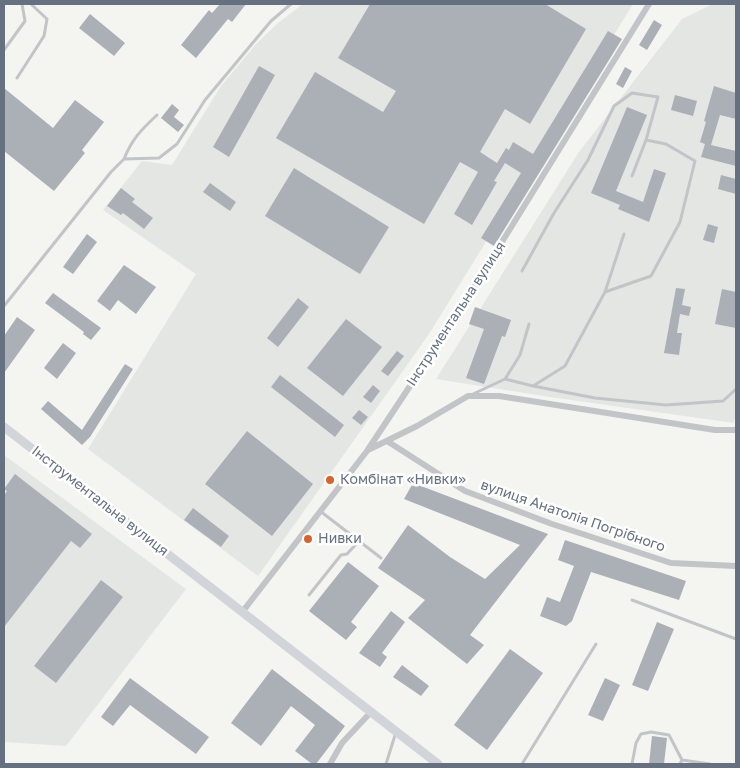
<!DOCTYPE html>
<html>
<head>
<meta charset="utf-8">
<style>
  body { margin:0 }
  #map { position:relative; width:740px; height:768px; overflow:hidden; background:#f4f4f0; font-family:"Golos Text",sans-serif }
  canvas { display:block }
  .frame { position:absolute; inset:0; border:5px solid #657180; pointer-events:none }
</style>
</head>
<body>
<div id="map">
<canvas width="740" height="768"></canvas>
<div class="frame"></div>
</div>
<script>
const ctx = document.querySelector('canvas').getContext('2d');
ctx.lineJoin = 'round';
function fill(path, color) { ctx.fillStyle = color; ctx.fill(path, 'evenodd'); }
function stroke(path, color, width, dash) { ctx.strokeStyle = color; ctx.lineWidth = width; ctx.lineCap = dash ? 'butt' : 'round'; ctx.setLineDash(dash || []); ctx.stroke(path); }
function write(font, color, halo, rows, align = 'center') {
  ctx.font = font + ' "Golos Text",sans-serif'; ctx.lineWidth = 5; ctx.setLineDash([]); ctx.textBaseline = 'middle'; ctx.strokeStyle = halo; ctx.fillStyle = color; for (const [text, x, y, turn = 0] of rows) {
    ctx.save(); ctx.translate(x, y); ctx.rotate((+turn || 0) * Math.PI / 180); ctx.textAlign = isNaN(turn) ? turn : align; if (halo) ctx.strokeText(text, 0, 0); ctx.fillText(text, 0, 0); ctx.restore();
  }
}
const built = new Path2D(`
  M 303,4 L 633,4 L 429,334 L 258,576 L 88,449 L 196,274 L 103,210 L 142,161 L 172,165 L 221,86 L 257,43 L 278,23 Z
  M 713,4 L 736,4 L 736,411 L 734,423 L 550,397 L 436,379 L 579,152 L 682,19 Z
  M 4,455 L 186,589 L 66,746 L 4,742 Z`);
const building = new Path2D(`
  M 220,4 L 246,4 L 232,22 L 228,19 L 196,58 L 181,45 L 209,10 L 212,13 Z
  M 370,4 L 545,4 L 586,29 L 530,124 L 505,109 L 480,152 L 497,163 L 506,148 L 509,150 L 513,142 L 533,154 L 608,31 L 622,39 L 494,246 L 481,238 L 521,173 L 505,163 L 494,181 L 497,182 L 472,225 L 454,214 L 478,172 L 460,162 L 424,224 L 276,138 L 315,72 L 383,112 L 396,91 L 338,58 Z
  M 90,14 L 125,43 L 114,56 L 79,28 Z
  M 654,20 L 662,25 L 647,50 L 639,45 Z
  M 259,66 L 275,75 L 229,157 L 213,147 Z
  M 625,67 L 632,71 L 623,88 L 616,84 Z
  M 714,86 L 736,93 L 736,119 L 720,115 L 711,145 L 736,151 L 736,166 L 701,157 L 705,144 L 700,142 L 706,122 L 704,121 Z
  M 4,88 L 53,128 L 75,100 L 104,122 L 82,150 L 85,153 L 54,191 L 4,151 Z
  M 675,95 L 697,101 L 693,116 L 671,110 Z
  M 172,104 L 179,110 L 174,117 L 184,125 L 178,132 L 161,118 Z
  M 627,107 L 647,115 L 616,191 L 643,202 L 654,169 L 666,173 L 649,222 L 618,209 L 620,205 L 591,193 Z
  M 294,168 L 389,227 L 360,274 L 265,216 Z
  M 721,175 L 736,179 L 736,194 L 718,189 Z
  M 210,183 L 236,202 L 230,211 L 203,192 Z
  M 121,188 L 135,199 L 132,202 L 153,218 L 144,229 L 123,213 L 121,215 L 107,206 Z
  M 708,224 L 718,227 L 714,243 L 703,240 Z
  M 87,234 L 97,242 L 73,274 L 63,267 Z
  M 124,265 L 156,287 L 136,314 L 118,300 L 110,311 L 97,301 Z
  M 676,288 L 685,289 L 682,305 L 691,307 L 689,316 L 680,314 L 677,333 L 682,333 L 679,355 L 664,353 Z
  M 722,289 L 736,292 L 736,328 L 715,324 Z
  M 53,293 L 101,328 L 91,340 L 83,334 L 84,332 L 45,303 Z
  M 298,298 L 309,307 L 278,347 L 267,338 Z
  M 475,307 L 511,320 L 505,337 L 502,336 L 484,384 L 466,378 L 484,329 L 469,324 Z
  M 17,317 L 35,330 L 4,373 L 4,336 Z
  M 346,319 L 382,347 L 343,396 L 307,368 Z
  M 63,343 L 76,353 L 57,379 L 44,368 Z
  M 397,351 L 404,356 L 388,376 L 381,371 Z
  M 125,364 L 133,369 L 90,437 L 82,445 L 41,409 L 48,401 L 82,430 Z
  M 280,375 L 344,425 L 335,437 L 271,387 Z
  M 373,385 L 380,391 L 371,403 L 363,397 Z
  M 359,410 L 368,417 L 361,425 L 352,418 Z
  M 247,431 L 313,484 L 272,536 L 205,484 Z
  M 15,474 L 92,534 L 80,548 L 71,541 L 4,627 L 4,496 L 7,491 L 4,489 Z
  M 413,483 L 548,534 L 470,635 L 484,645 L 467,664 L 408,618 L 425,600 L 378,568 L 408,525 L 450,557 L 485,579 L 520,545 L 404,499 Z
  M 193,508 L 229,536 L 221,547 L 184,520 Z
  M 565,540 L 686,581 L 679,600 L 591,572 L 572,621 L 566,626 L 540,616 L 547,597 L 560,602 L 574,566 L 558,560 Z
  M 348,562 L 379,586 L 351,622 L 357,627 L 346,640 L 309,611 Z
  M 101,580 L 123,597 L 56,683 L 34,666 Z
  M 391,611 L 405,622 L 382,653 L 387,657 L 380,667 L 359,653 Z
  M 657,622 L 674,629 L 648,691 L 632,685 Z
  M 510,649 L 543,673 L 487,750 L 454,725 Z
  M 402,665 L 429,686 L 421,696 L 393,677 Z
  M 272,669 L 345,726 L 316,764 L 312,764 L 295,751 L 315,725 L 291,706 L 261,746 L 231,723 Z
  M 130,678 L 209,737 L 196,754 L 130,705 L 113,726 L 101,717 Z
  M 605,678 L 620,685 L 603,721 L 588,715 Z
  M 652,736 L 667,738 L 664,764 L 649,764 Z`);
const lane = new Path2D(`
  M 4,50 L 25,21 L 22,4
  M 17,78 L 44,36 L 47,19 L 31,4
  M 124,159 C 132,139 141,130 157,115
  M 632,176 L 646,140 L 666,144 L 695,161 L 680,222 L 651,276 L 605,292 L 565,366 L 533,386 L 595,398 L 666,405 L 723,401 L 736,389
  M 522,271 L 554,213 L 588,160 L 614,106 L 632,93 L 658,97 L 646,140
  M 605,292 L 624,234
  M 4,306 L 111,172 L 124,159 L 159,158 L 177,144 L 205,100 L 271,21 L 291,4
  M 505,379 L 520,355 L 529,324
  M 473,394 L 505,379 L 533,386
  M 359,541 L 381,558
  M 309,595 L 341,555 L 347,554 L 359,541 L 320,511
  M 632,600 L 736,639
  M 682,760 L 710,764
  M 386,764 L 396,732
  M 522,764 L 596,644
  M 632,764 L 636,743 L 641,734 L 651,732 L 669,735 L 682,760
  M 680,764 L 682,760`);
const street = new Path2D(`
  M 387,441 L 465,491 L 552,524 L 671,563 L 736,566
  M 368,450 L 417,426 L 468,396 L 499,396 L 715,430 L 736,430
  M 243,611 L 367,451 L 455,318 L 649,4
  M 330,764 L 342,743 L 371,712`);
const secondary = new Path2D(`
  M 4,427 L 438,764`);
const markers = [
  [330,480,5,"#d7642d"],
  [308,539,5,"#d7642d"]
];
const streetNames = [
  ["Інструментальна вулиця",456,314,-57],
  ["Інструментальна вулиця",100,501,38],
  ["вулиця Анатолія Погрібного",573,516,19]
];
const poiNames = [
  ["Комбінат «Нивки»",340,480],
  ["Нивки",318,539]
];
fill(built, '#e4e6e4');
fill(building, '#abb0b6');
stroke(lane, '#c2c4c8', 3);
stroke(street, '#c2c4c8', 6);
stroke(secondary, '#d1d5da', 9);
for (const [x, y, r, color] of markers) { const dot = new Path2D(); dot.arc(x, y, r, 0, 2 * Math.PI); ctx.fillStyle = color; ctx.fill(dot); stroke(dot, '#fff', 2); }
write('14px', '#657180', '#fff', streetNames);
write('14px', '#657180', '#fff', poiNames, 'left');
</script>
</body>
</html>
